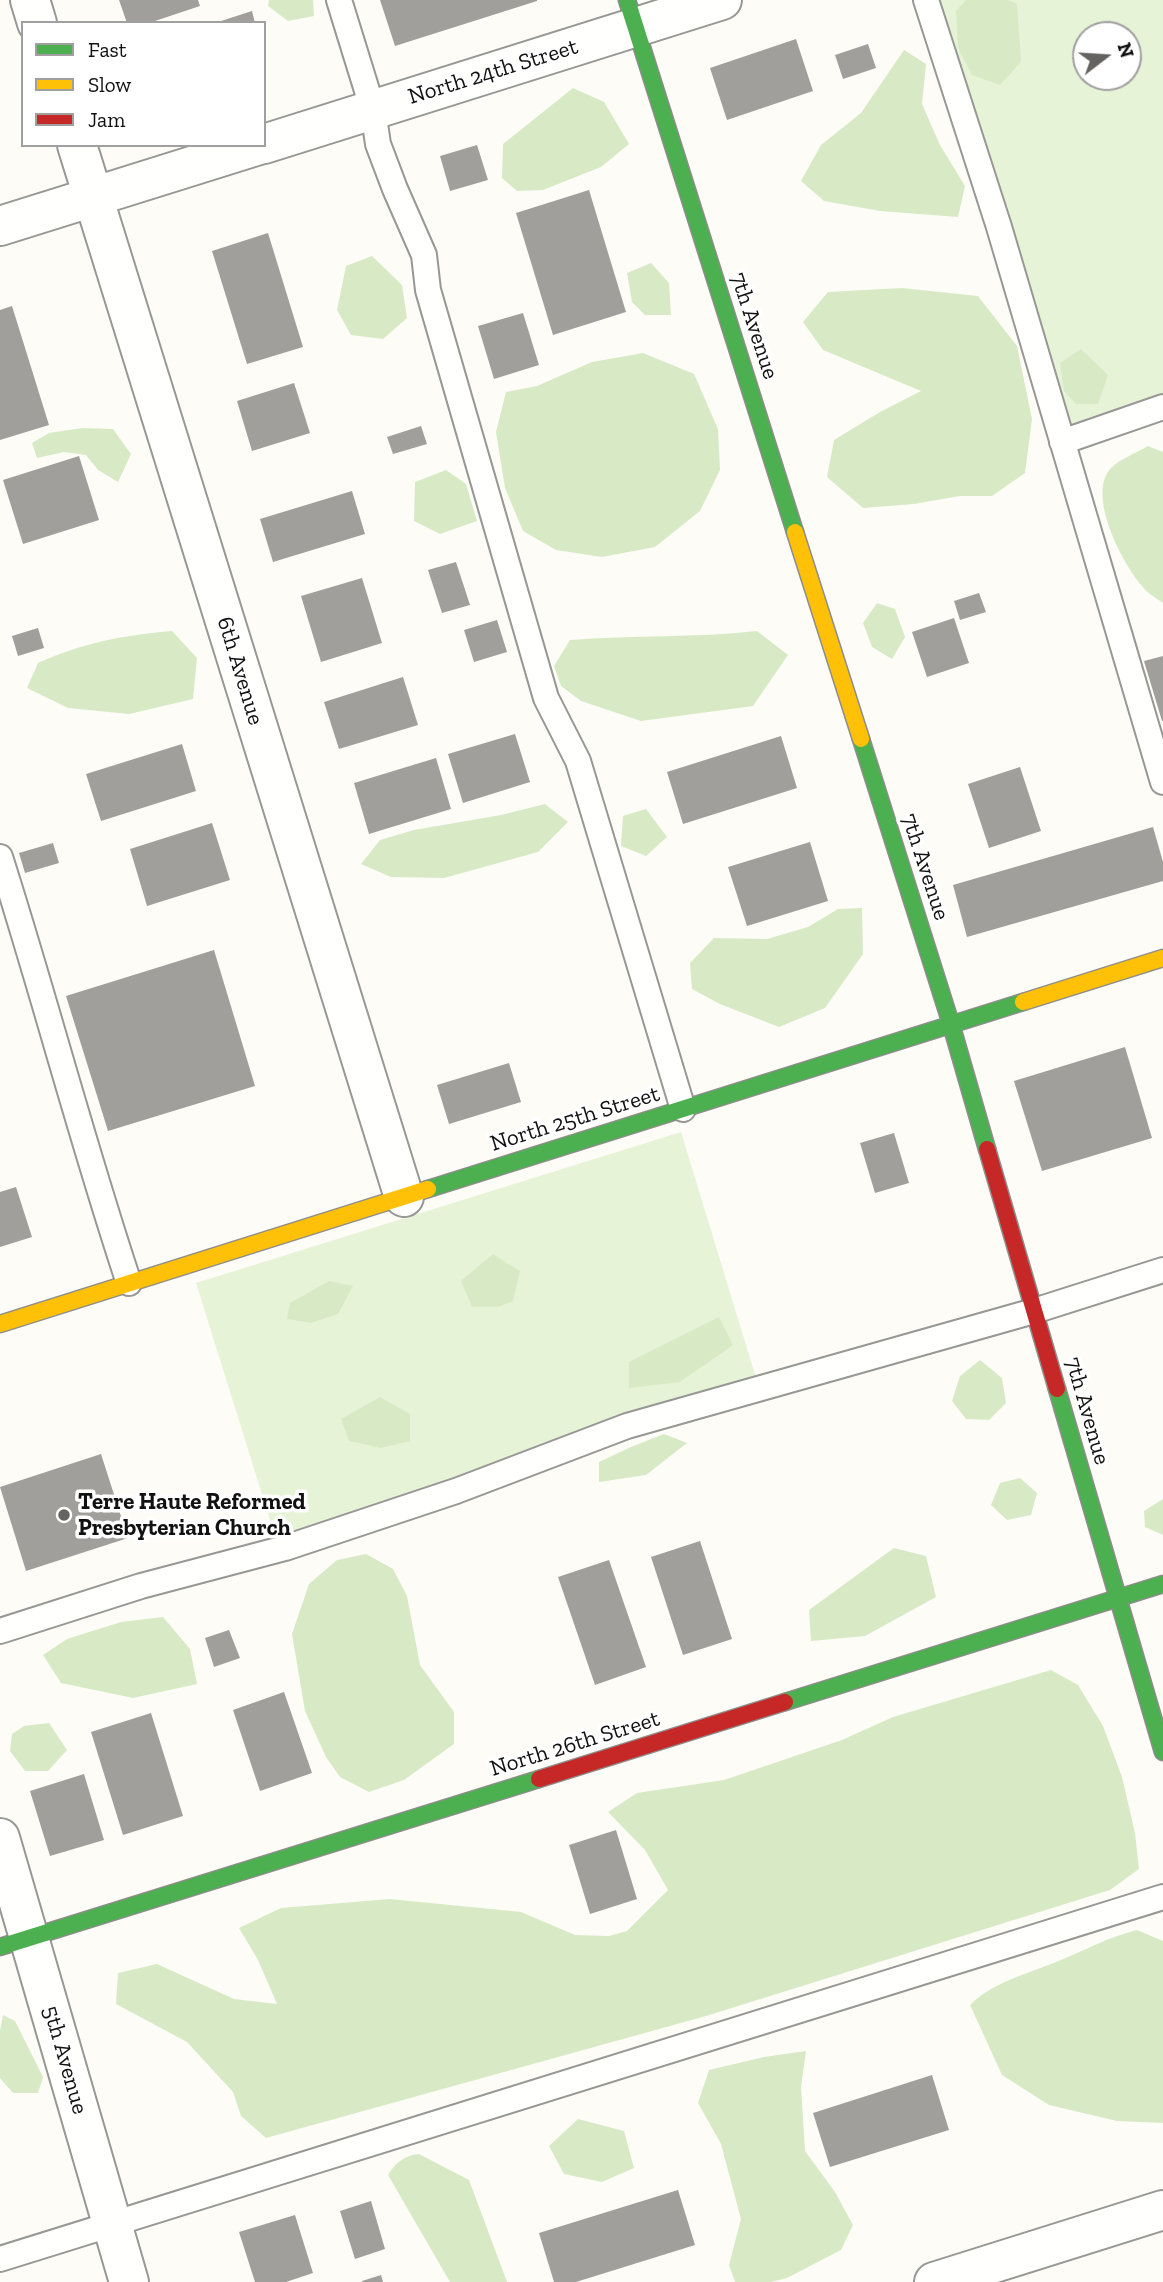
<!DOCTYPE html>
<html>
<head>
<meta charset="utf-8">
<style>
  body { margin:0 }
  #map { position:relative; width:1163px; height:2282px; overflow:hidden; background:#fdfcf7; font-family:"Zilla Slab",serif }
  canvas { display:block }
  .legend { position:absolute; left:21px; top:21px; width:245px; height:126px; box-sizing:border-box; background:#fff; border:2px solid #a0a0a0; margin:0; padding:9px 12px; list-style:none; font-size:21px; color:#111 }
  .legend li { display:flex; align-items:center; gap:14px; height:35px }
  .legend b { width:35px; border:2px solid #a0a0a0 }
  .north { position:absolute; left:1072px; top:21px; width:70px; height:70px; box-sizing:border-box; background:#fff; border:2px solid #a0a0a0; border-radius:50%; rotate:73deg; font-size:19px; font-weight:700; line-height:28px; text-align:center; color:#111 }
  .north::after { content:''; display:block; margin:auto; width:24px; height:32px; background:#646362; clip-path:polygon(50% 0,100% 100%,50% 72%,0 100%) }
</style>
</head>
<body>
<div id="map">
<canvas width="1163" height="2282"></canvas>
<ul class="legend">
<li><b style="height:9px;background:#4caf50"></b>Fast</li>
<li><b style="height:9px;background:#ffc107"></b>Slow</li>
<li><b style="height:9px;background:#c62828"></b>Jam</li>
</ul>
<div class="north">N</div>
</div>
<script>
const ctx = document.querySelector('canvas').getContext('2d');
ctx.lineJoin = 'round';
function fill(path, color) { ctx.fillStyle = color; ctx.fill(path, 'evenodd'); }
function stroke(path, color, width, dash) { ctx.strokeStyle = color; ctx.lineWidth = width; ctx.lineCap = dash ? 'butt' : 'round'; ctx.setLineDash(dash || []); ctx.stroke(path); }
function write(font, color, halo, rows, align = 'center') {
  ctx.font = font + ' "Zilla Slab",serif'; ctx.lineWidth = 7; ctx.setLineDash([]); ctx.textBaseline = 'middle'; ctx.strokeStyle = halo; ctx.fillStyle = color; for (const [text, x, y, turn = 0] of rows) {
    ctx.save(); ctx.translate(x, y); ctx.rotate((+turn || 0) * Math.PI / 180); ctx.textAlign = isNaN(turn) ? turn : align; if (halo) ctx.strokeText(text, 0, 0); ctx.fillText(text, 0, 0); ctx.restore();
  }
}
const green = new Path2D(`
  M 934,0 L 1163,0 L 1163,400 L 1072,427 L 1067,425 ZM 1086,35 L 1128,35 L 1128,77 L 1086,77 Z
  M 681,1132 L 757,1381 L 276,1539 L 196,1283 Z`);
const forest = new Path2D(`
  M 269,0 L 313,0 L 314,16 L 288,21 L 268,6 Z
  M 966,0 L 1008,0 L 1017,4 L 1021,62 L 1000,85 L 972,75 L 958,48 L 956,11 Z
  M 904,50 L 926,64 L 922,104 L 940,145 L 965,186 L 958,217 L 880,211 L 824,201 L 801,181 L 821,145 L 861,113 Z
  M 573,88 L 604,102 L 629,144 L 601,167 L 543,190 L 517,191 L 502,178 L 503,144 Z
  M 372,256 L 402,285 L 407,318 L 383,339 L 351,335 L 337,310 L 346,266 Z
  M 651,263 L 669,283 L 671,315 L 645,315 L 632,302 L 627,273 Z
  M 902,288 L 978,296 L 1017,346 L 1032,419 L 1025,473 L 992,496 L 960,496 L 914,504 L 863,508 L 827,477 L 834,440 L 880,412 L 921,391 L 823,350 L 803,322 L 828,292 Z
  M 1081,349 L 1108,375 L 1098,404 L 1076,404 L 1064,391 L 1060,363 Z
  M 643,353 L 694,374 L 718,429 L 720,470 L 700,511 L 655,547 L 602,557 L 556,550 L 523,531 L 505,488 L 496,432 L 506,392 L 537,386 L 592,362 Z
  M 82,428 L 113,429 L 131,454 L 118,482 L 98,470 L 86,455 L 64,452 L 37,458 L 32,443 L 49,433 Z
  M 1148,446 L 1163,452 L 1163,603 C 1156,598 1147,593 1142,586 C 1122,563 1086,494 1111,468 C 1120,459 1138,452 1148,446 Z
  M 446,470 L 466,484 L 477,521 L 440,534 L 414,521 L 415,482 Z
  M 877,603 L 895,609 L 905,637 L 892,659 L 872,647 L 863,623 Z
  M 172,631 L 197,658 L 193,699 L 129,714 L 68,708 L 27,688 L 38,663 C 82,643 124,635 172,631 Z
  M 757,631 L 788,655 L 753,706 L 641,721 L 581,701 L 561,686 L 554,666 L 570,640 C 633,635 695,638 757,631 Z
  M 545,804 L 568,822 L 538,852 L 444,878 L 391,877 L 361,864 L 380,840 L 414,830 L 501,815 Z
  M 646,809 L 667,837 L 646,856 L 621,846 L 623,816 Z
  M 862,908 L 863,954 L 825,1008 L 779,1027 L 720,1004 L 692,989 L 690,963 L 714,938 L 767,939 L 808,927 L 838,909 Z
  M 493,1254 L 520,1271 L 513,1301 L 498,1307 L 472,1307 L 461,1281 Z
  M 329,1281 L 353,1286 L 338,1314 L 311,1323 L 287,1319 L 290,1303 Z
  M 719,1317 L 733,1345 L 680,1382 L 629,1388 L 629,1362 Z
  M 980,1360 L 1002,1378 L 1006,1403 L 989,1420 L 966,1419 L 952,1401 L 960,1376 Z
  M 380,1397 L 410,1414 L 410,1441 L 381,1448 L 349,1441 L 341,1419 Z
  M 664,1434 L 687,1443 L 646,1475 L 599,1482 L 599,1462 L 631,1447 Z
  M 1020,1478 L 1037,1493 L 1031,1515 L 1007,1520 L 991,1505 L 1000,1483 Z
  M 1163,1499 L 1163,1535 L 1145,1527 L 1144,1511 Z
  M 894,1548 L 926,1556 L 936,1597 L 865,1636 L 811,1641 L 809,1610 Z
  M 366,1554 L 393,1569 L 407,1596 L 420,1665 L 454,1712 L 454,1744 L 404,1780 L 369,1792 L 340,1777 L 326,1757 L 305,1711 L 292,1634 L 309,1584 L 337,1560 Z
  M 163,1617 L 190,1649 L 197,1684 L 133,1698 L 61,1683 L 43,1655 L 67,1639 L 121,1622 Z
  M 1051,1670 L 1078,1685 L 1103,1726 L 1122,1777 L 1135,1833 L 1139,1869 L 1110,1890 L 706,2016 L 266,2138 L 241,2116 L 233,2092 L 187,2042 L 116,2004 L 118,1973 L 157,1964 L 234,1999 L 277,2004 L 258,1960 L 239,1928 L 281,1908 L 390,1899 L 521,1912 L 575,1935 L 609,1936 L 627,1931 L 668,1890 L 645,1850 L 608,1812 L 637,1793 L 724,1780 L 842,1740 L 893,1717 Z
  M 49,1723 L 67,1750 L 48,1771 L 25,1771 L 10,1751 L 12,1734 L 24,1726 Z
  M 1137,1930 L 1163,1941 L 1163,2123 L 1117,2121 L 1049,2105 L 1002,2075 L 970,2005 C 993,1982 1027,1974 1056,1962 C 1084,1951 1108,1937 1137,1930 Z
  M 3,2015 L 15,2021 L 43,2077 L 38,2093 L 13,2093 L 0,2078 L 0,2031 Z
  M 806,2051 L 801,2087 L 805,2151 L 835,2192 L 853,2225 L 841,2250 L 787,2278 L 771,2282 L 735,2282 L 729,2265 L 741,2219 L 721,2144 L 698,2103 L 709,2070 L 764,2057 Z
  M 578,2119 L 624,2131 L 634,2168 L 602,2182 L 564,2174 L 549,2146 Z
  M 419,2154 L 469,2180 L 507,2282 L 450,2282 L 388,2175 C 395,2163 405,2155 419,2154 Z`);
const building = new Path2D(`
  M 119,0 L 198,0 L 200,6 L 149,23 L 127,23 Z
  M 380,0 L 537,0 L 537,1 L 395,46 Z
  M 252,11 L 255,23 L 218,23 L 218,22 Z
  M 796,39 L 813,91 L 727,120 L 710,68 Z
  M 868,44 L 876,68 L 843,79 L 835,55 Z
  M 477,145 L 488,180 L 450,191 L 440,156 Z
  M 589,190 L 626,312 L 553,335 L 516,213 Z
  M 268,233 L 303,347 L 247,364 L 212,251 Z
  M 12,306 L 49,425 L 0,440 L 0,310 Z
  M 523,313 L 539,365 L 494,379 L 478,326 Z
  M 294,383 L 310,433 L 252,451 L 237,401 Z
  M 421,426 L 427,444 L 393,454 L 387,437 Z
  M 79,456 L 99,520 L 23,544 L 3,480 Z
  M 352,491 L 365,534 L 273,562 L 260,519 Z
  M 456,562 L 470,605 L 442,613 L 428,570 Z
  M 362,578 L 382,643 L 321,662 L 301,596 Z
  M 979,593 L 986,612 L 960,620 L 954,601 Z
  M 954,618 L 969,663 L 927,677 L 912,632 Z
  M 497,620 L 507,652 L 474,662 L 464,630 Z
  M 38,628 L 44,648 L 18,656 L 12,636 Z
  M 1163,656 L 1163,721 L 1162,721 L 1144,661 Z
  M 403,677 L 418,725 L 339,749 L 324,702 Z
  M 515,734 L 530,782 L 463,803 L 448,754 Z
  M 781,736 L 797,788 L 683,824 L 667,772 Z
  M 182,744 L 196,791 L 101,821 L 86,774 Z
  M 436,758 L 451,809 L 369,834 L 354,783 Z
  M 1020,767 L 1041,831 L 989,848 L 968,784 Z
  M 212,823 L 230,880 L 147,906 L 130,849 Z
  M 1153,827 L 1163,862 L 1163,881 L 967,937 L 953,885 Z
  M 810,842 L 828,901 L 747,926 L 728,867 Z
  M 53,843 L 59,863 L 25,873 L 19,853 Z
  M 214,950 L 255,1086 L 108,1131 L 66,996 Z
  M 1125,1047 L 1152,1138 L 1042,1171 L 1014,1081 Z
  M 509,1063 L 521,1102 L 449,1124 L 437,1085 Z
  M 894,1133 L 909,1183 L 875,1193 L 860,1143 Z
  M 16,1187 L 32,1237 L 0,1247 L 0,1192 Z
  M 101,1454 L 128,1538 L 26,1571 L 0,1487 Z
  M 700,1541 L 732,1639 L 683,1655 L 651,1557 Z
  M 609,1560 L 646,1667 L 595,1685 L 558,1577 Z
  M 229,1630 L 240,1658 L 214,1667 L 205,1638 Z
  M 284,1692 L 312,1773 L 260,1791 L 233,1710 Z
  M 151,1713 L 183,1816 L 123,1835 L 91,1732 Z
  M 84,1774 L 104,1840 L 50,1856 L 30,1791 Z
  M 616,1830 L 637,1899 L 590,1914 L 569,1845 Z
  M 932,2075 L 949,2130 L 830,2167 L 813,2113 Z
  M 678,2190 L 695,2245 L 576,2282 L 554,2282 L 539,2233 Z
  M 371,2201 L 385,2249 L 355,2259 L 340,2211 Z
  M 295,2215 L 313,2273 L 286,2282 L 255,2282 L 239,2232 Z
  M 381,2275 L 383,2282 L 362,2282 L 362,2281 Z`);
const lane = new Path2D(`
  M 339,0 L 373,110 L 378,144 L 395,189 L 424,255 L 428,290 L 546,698 L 578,761 L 683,1109
  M 926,0 L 999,227 L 1163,782
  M 1062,442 L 1163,407
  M 0,857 C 45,998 82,1142 129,1283
  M 0,1631 L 141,1586 L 285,1548 L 456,1491 L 627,1426 L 1034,1311 L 1163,1270
  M 0,2259 L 1163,1897`);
const street = new Path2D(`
  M 30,0 L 37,23
  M 264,144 L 722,0
  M 77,145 L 404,1197
  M 0,226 L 259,145
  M 0,1838 L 129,2282
  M 934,2282 L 1163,2210`);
const fast = new Path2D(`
  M 627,0 L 795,532
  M 861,739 L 951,1024 L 987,1149
  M 428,1189 L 1023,1002
  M 1057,1389 L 1163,1752
  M 785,1702 L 1163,1584
  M 0,1947 L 539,1779`);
const slow = new Path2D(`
  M 795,532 L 861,739
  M 1023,1002 L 1163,958
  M 0,1324 L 428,1189`);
const jam = new Path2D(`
  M 987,1149 L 1057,1389
  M 539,1779 L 785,1702`);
const markers = [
  [64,1515,7,"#646362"]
];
const streetNames = [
  ["North 24th Street",493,72,-17],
  ["7th Avenue",754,326,72],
  ["6th Avenue",240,671,73],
  ["7th Avenue",925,867,72],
  ["North 25th Street",575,1119,-17],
  ["7th Avenue",1087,1411,74],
  ["North 26th Street",575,1744,-17],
  ["5th Avenue",65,2060,74]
];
const poiNames = [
  ["Terre Haute Reformed",78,1502],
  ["Presbyterian Church",78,1528]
];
fill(green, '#e7f3d7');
fill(forest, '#d8eac5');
fill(building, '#a19f9c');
stroke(lane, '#979795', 28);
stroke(street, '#979795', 42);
stroke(fast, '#8e8d8b', 19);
stroke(slow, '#8e8d8b', 19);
stroke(jam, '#8e8d8b', 19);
stroke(lane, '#fffffe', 24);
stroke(street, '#fffffe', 38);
stroke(fast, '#4caf50', 16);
stroke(slow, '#ffc107', 16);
stroke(jam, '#c62828', 16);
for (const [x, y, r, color] of markers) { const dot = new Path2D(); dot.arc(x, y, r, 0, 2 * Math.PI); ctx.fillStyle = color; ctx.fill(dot); stroke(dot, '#fff', 2.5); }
write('23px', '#111', '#fff', streetNames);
write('bold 23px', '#111', '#fff', poiNames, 'left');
</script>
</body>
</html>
